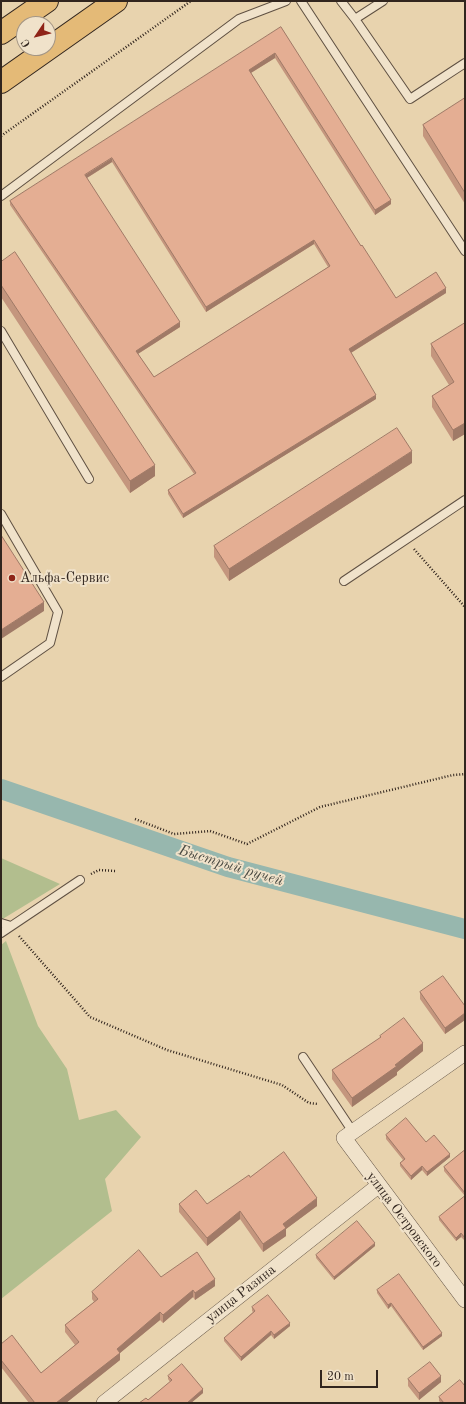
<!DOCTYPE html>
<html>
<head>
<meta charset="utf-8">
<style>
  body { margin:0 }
  #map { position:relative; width:466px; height:1404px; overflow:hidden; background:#e8d3ae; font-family:"Old Standard TT",serif }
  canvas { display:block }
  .frame { position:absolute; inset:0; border:2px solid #31251e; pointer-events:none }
  .north { position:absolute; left:16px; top:16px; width:40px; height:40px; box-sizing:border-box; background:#f0e2ca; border:1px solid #a49685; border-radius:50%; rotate:235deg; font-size:11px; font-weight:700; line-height:16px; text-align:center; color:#31251e }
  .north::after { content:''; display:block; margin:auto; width:14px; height:18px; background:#8f2418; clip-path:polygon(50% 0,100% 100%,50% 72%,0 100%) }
  .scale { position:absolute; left:320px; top:1370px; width:58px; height:18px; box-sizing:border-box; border:2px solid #31251e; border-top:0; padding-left:5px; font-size:12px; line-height:14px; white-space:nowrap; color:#31251e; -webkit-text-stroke:3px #f0e2ca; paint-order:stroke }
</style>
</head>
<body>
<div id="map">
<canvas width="466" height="1404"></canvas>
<div class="frame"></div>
<div class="north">С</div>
<div class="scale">20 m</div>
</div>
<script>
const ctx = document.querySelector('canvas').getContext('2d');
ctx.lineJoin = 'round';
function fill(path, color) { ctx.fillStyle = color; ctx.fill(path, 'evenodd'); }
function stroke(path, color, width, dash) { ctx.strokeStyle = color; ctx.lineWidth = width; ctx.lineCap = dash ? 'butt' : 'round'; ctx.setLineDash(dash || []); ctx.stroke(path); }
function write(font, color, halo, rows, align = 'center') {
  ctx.font = font + ' "Old Standard TT",serif'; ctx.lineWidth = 4; ctx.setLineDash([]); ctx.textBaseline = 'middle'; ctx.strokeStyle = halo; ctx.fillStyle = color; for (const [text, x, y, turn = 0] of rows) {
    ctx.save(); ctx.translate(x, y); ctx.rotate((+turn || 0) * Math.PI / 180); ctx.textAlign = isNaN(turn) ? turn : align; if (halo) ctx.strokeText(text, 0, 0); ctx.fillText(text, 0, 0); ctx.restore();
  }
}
const green = new Path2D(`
  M 1,858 L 60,884 L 1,920 Z
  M 6,941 L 38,1026 L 67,1069 L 79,1120 L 116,1110 L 141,1137 L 105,1179 L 112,1211 L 1,1299 L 1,945 Z`);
const canal = new Path2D(`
  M 1,789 L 228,867 L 465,929`);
const path = new Path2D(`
  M 1,136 L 191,1
  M 414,549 L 465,607
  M 135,819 L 174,834 L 210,831 L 247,844 L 320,807 L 453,775 L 465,774
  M 91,874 L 99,870 L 116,871
  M 19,936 L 90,1017 L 167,1050 L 282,1085 L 309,1103 L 318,1104`);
const lane = new Path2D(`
  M 301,1 L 465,251
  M 341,1 L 355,19 L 383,1
  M 355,19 L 410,99 L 465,63
  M 1,196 L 239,19 L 286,1
  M 1,331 L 89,479
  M 1,514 L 58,612 L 50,643 L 1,677
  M 344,581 L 465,500
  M 1,923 L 11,926
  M 1,933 L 80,880
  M 303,1057 L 353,1132`);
const street = new Path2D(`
  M 465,1053 L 344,1138 L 465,1300
  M 104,1403 L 378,1186`);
const highway = new Path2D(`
  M 1,33 L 47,1
  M 1,82 L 116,1`);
const wall = new Path2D(`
  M 281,27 L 391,204 L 375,215 L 275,58 L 251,73 L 361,246 L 396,298 L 446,293 L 351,353 L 376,399 L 183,518 L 168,494 L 168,490 L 194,474 L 10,205 L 10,201 ZM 112,162 L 206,312 L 314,244 L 328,267 L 154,377 L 138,354 L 180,327 L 87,178 Z
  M 465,98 L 465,204 L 423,136 L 423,125 Z
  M 1,262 L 155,476 L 130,493 L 1,297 Z
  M 465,323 L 465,434 L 453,441 L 432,407 L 432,396 L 449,385 L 431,356 L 431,344 Z
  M 412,463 L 229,581 L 214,557 L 214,546 Z
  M 420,992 L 465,1006 L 465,1020 L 445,1034 L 420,999 Z
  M 380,1036 L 423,1051 L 397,1072 L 397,1075 L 352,1107 L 332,1079 L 332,1070 L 380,1038 Z
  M 386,1135 L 426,1142 L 450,1157 L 427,1176 L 422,1170 L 411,1180 L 400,1166 L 400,1163 L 403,1160 L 386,1139 Z
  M 465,1150 L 465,1241 L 461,1237 L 456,1241 L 439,1220 L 439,1217 L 465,1196 L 444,1171 L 444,1167 Z
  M 250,1177 L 317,1206 L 286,1229 L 286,1236 L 263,1252 L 240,1219 L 207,1246 L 179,1212 L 179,1204 L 207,1204 Z
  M 375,1246 L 334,1280 L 316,1258 L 316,1255 Z
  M 161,1277 L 215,1286 L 195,1300 L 193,1297 L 163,1323 L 160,1320 L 120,1353 L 120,1360 L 66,1403 L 29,1403 L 1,1367 L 1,1344 L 41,1373 L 75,1345 L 65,1332 L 65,1325 L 94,1302 L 92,1299 L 92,1292 Z
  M 377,1290 L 442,1336 L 423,1350 L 391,1306 L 388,1309 L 377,1293 Z
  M 252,1307 L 290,1326 L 274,1339 L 271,1335 L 241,1361 L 224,1341 L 224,1338 L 253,1312 L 252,1311 Z
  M 168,1376 L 203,1393 L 191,1403 L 139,1403 L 148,1400 L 170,1382 L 168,1379 Z
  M 408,1379 L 441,1382 L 419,1400 L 408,1386 Z
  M 439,1397 L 465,1403 L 441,1403 L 439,1401 Z`);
const shadedWall = new Path2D(`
  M 275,53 L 275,58 L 249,74 L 249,70 Z
  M 112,158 L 112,162 L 85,179 L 85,175 Z
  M 391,200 L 391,204 L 375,215 L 375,210 Z
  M 314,240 L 314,244 L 206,312 L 206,307 Z
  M 446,288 L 446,293 L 349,354 L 349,349 Z
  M 180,322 L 180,327 L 136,355 L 136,351 Z
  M 376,395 L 376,399 L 183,518 L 183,514 Z
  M 465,423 L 465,434 L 453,441 L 453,430 Z
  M 412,451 L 412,463 L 229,581 L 229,569 Z
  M 155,465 L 155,476 L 130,493 L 130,481 Z
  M 44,602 L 44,611 L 1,639 L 1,630 Z
  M 465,1013 L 465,1020 L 445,1034 L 445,1028 Z
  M 423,1043 L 423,1051 L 397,1072 L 397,1075 L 352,1107 L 352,1098 Z
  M 450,1154 L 450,1157 L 427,1176 L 427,1172 Z
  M 422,1166 L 422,1170 L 411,1180 L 411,1176 Z
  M 317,1198 L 317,1206 L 286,1229 L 286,1236 L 263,1252 L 263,1244 L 283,1224 Z
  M 240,1211 L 240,1219 L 207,1246 L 207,1238 Z
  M 461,1233 L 461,1237 L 456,1241 L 456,1238 Z
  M 375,1243 L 375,1246 L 334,1280 L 334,1277 Z
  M 215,1279 L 215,1286 L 195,1300 L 195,1293 Z
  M 193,1290 L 193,1297 L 163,1323 L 163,1315 Z
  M 391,1303 L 391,1306 L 388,1309 L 388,1305 Z
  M 160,1312 L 160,1320 L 120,1353 L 120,1360 L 66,1403 L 56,1403 L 117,1349 Z
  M 290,1323 L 290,1326 L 274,1339 L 274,1335 Z
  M 271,1331 L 271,1335 L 241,1361 L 241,1357 Z
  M 442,1333 L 442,1336 L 423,1350 L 423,1347 Z
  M 441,1376 L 441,1382 L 419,1400 L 419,1393 Z
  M 203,1389 L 203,1393 L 191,1403 L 187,1403 Z`);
const building = new Path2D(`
  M 281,27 L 391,200 L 375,210 L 275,53 L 249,70 L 361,246 L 362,245 L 396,298 L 436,272 L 446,288 L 349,349 L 376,395 L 183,514 L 168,490 L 196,473 L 10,201 ZM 112,158 L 206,307 L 314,240 L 330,266 L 154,377 L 136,351 L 180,322 L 85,175 Z
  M 465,98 L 465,193 L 423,125 Z
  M 15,252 L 155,465 L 130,481 L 1,285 L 1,262 Z
  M 465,323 L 465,423 L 453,430 L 432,396 L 454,382 L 431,344 Z
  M 397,428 L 412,451 L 229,569 L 214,546 Z
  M 1,535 L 44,602 L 1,630 Z
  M 443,976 L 465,1006 L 465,1013 L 445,1028 L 420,992 Z
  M 404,1018 L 423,1043 L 395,1065 L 397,1066 L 352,1098 L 332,1070 L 381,1037 L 380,1036 Z
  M 406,1118 L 426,1142 L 434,1135 L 450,1154 L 427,1172 L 422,1166 L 411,1176 L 400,1163 L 405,1159 L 386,1135 Z
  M 465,1150 L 465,1193 L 444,1167 Z
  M 284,1152 L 317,1198 L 283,1224 L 286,1228 L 263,1244 L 240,1211 L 207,1238 L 179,1204 L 196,1190 L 207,1204 L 249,1175 L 250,1177 Z
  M 465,1196 L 465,1238 L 461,1233 L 456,1238 L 439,1217 Z
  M 357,1221 L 375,1243 L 334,1277 L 316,1255 Z
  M 139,1250 L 161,1277 L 197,1252 L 215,1279 L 195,1293 L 193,1290 L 163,1315 L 160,1312 L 117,1349 L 120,1353 L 56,1403 L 35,1403 L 1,1360 L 1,1344 L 12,1335 L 41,1373 L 79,1342 L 65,1325 L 98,1299 L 92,1292 Z
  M 399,1274 L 442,1333 L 423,1347 L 391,1303 L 388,1305 L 377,1290 Z
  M 268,1295 L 290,1323 L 274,1335 L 271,1331 L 241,1357 L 224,1338 L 255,1311 L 252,1307 Z
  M 430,1362 L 441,1376 L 419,1393 L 408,1379 Z
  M 182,1364 L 203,1389 L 187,1403 L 139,1403 L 146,1398 L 148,1400 L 172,1380 L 168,1376 Z
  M 460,1380 L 465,1386 L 465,1403 L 444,1403 L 439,1397 Z`);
const markers = [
  [12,578,4,"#8f2418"]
];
const poiNames = [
  ["Альфа-Сервис",20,578]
];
const streetNames = [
  ["улица Островского",404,1220,53],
  ["улица Разина",241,1294,-38]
];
const waterNames = [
  ["Быстрый ручей",231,866,17]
];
fill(green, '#b2be8e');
stroke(canal, '#97b7ae', 20);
stroke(lane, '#5f5042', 10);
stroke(street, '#5f5042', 16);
stroke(highway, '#31251e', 24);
stroke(path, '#31251e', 2.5, [1, 2]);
stroke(lane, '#f0e2ca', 8);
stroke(street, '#f0e2ca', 15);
stroke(highway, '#e4ba77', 22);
fill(wall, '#c4967e');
fill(shadedWall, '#a07a67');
fill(building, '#e4ae93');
stroke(building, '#a07a67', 1);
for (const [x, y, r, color] of markers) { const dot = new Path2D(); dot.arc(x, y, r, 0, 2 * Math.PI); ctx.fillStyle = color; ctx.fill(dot); stroke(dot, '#f0e2ca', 1.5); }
write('14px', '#31251e', '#f0e2ca', poiNames, 'left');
write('14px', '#31251e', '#f0e2ca', streetNames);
write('italic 15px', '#4a4a42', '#f0e2ca', waterNames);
</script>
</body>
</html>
